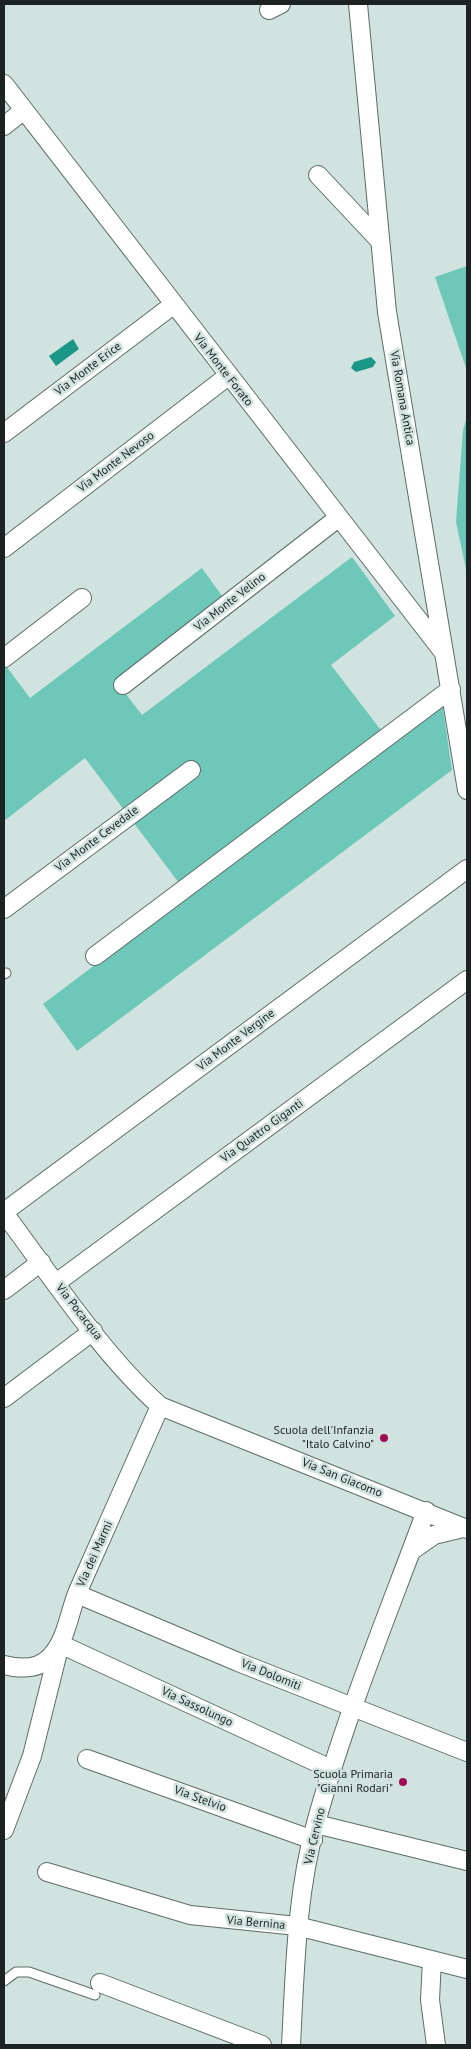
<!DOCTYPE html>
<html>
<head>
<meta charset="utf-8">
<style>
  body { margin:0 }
  #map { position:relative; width:471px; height:2049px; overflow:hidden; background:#d1e3df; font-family:"PT Sans",sans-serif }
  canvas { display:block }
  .frame { position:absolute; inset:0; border:5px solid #1d2322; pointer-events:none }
</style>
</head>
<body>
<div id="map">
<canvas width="471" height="2049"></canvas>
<div class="frame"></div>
</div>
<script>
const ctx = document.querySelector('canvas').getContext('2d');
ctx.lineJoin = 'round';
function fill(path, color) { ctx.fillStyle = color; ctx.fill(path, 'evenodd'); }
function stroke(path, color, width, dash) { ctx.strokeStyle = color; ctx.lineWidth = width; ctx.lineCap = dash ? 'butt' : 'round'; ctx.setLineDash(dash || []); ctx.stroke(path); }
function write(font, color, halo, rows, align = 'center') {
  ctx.font = font + ' "PT Sans",sans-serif'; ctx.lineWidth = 5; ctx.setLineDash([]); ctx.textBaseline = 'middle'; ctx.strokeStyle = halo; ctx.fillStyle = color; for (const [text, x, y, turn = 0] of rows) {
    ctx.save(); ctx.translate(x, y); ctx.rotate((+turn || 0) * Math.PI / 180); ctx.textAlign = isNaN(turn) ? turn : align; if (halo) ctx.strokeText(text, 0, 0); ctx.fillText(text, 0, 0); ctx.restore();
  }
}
const green = new Path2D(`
  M 467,266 L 467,371 L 435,277 Z
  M 467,416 L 467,574 L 456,522 L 463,430 Z
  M 352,557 L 395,616 L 331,665 L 390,742 L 442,702 L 452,770 L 77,1051 L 43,1004 L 188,895 L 85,758 L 4,821 L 4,667 L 6,666 L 30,698 L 202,568 L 222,596 L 116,681 L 142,715 Z`);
const water = new Path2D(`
  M 73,339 L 79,349 L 56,366 L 49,356 Z
  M 371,357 L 376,362 L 373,367 L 356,372 L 351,368 L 354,362 Z`);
const service = new Path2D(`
  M 4,974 L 6,973
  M 4,1981 L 16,1972 L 29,1972 L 95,1995`);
const minor = new Path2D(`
  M 358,4 L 387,312 L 467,790
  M 269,10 L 281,4
  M 4,84 L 444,653
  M 4,126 L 24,110
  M 318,175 L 379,240
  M 4,433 L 173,305
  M 4,548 L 228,376
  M 4,658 L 82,598
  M 123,685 L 338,518
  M 4,909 L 191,770
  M 95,956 L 451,689
  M 4,1212 L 467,869
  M 4,1213 C 52,1277 101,1353 160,1406 L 467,1529
  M 56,1283 L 467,980
  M 4,1290 L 41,1262
  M 4,1398 L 93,1331
  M 411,1551 L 434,1535 L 463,1528
  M 77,1594 L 238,1662 L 467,1752
  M 4,1665 C 20,1669 38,1670 50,1657 C 67,1640 69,1612 78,1591 C 105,1529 133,1468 160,1406
  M 87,1759 L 313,1840
  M 316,1824 L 467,1861
  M 4,1830 L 32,1756 L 60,1644 L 333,1770
  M 47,1872 L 190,1915 L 297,1926 L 467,1969
  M 432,1960 L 430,2000 L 436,2045
  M 100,1983 L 262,2045
  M 291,2045 C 295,1971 296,1895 316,1823 C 345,1717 388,1614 426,1511`);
const markers = [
  [384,1438,5,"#9f0c55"],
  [403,1782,5,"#9f0c55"]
];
const streetNames = [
  ["Via Monte Erice",88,369,-37],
  ["Via Monte Forato",223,370,52],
  ["Via Romana Antica",402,398,80],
  ["Via Monte Nevoso",116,462,-37],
  ["Via Monte Velino",230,602,-38],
  ["Via Monte Cevedale",97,839,-37],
  ["Via Monte Vergine",236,1040,-37],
  ["Via Quattro Giganti",262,1131,-36],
  ["Via Pocacqua",79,1312,52],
  ["Via San Giacomo",342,1478,22],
  ["Via dei Marmi",95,1554,-66],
  ["Via Dolomiti",271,1675,22],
  ["Via Sassolungo",197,1707,25],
  ["Via Stelvio",200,1799,20],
  ["Via Cervino",315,1836,-77],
  ["Via Bernina",256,1923,5]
];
const poiNames = [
  ["Scuola dell'Infanzia",374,1431],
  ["\"Italo Calvino\"",374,1445],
  ["Scuola Primaria",393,1775],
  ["\"Gianni Rodari\"",393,1789]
];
fill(green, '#6ec8b9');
fill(water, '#1b9788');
stroke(service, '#5d6d69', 11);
stroke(minor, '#5d6d69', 20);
stroke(service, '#fff', 9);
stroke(minor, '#fff', 18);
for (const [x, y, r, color] of markers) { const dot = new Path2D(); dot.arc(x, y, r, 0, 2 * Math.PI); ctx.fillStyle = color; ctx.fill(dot); stroke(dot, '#d1e3df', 2); }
write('12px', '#1d2322', '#d1e3df', streetNames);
write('12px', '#1d2322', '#d1e3df', poiNames, 'right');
</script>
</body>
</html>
